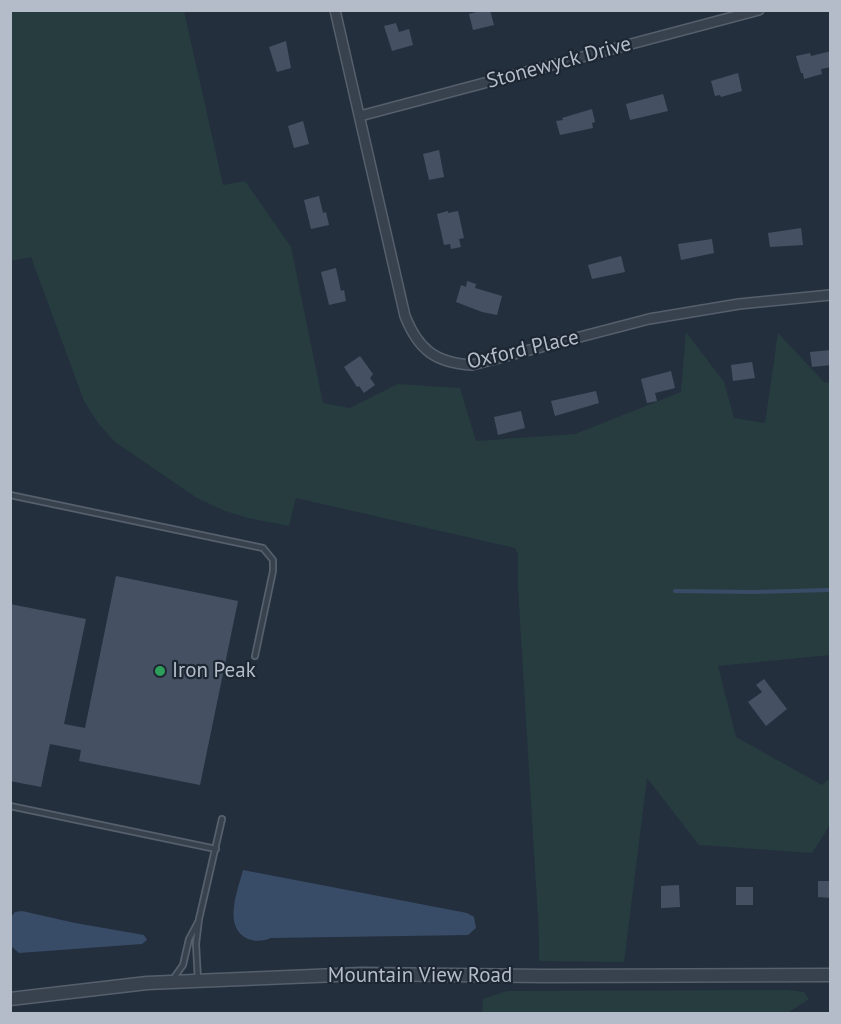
<!DOCTYPE html>
<html>
<head>
<meta charset="utf-8">
<style>
  body { margin:0 }
  #map { position:relative; width:841px; height:1024px; overflow:hidden; background:#242f3e; font-family:"PT Sans",sans-serif }
  canvas { display:block }
  .frame { position:absolute; inset:0; border:12px solid #b4bcc9; pointer-events:none }
</style>
</head>
<body>
<div id="map">
<canvas width="841" height="1024"></canvas>
<div class="frame"></div>
</div>
<script>
const ctx = document.querySelector('canvas').getContext('2d');
ctx.lineJoin = 'round';
function fill(path, color) { ctx.fillStyle = color; ctx.fill(path, 'evenodd'); }
function stroke(path, color, width, dash) { ctx.strokeStyle = color; ctx.lineWidth = width; ctx.lineCap = dash ? 'butt' : 'round'; ctx.setLineDash(dash || []); ctx.stroke(path); }
function write(font, color, halo, rows, align = 'center') {
  ctx.font = font + ' "PT Sans",sans-serif'; ctx.lineWidth = 4.5; ctx.setLineDash([]); ctx.textBaseline = 'middle'; ctx.strokeStyle = halo; ctx.fillStyle = color; for (const [text, x, y, turn = 0] of rows) {
    ctx.save(); ctx.translate(x, y); ctx.rotate((+turn || 0) * Math.PI / 180); ctx.textAlign = isNaN(turn) ? turn : align; if (halo) ctx.strokeText(text, 0, 0); ctx.fillText(text, 0, 0); ctx.restore();
  }
}
const green = new Path2D(`
  M 11,10 L 184,11 L 223,185 L 245,181 L 291,247 L 323,403 L 350,408 L 398,384 L 460,388 L 476,441 L 575,434 L 681,392 L 686,332 L 724,382 L 734,418 L 765,423 L 778,333 L 825,383 L 830,382 L 830,655 L 718,666 L 736,737 L 822,785 L 830,778 L 830,825 L 812,853 L 699,845 L 647,778 L 624,962 L 539,961 L 539,935 L 518,588 L 518,554 L 515,548 L 296,498 L 289,526 L 248,518 L 225,511 L 197,498 L 115,442 L 98,423 L 84,401 L 31,257 L 11,261 Z
  M 787,990 L 804,992 L 809,999 L 786,1014 L 482,1013 L 483,999 L 507,991 Z`);
const water = new Path2D(`
  M 243,870 L 467,913 L 474,917 L 476,928 L 468,935 L 271,938 C 264,941 256,942 248,939 C 222,927 238,890 243,870 Z
  M 22,911 L 75,923 L 144,935 L 147,940 L 142,944 L 19,953 L 11,946 L 11,917 L 15,912 Z`);
const stream = new Path2D(`
  M 675,591 L 754,592 L 830,590`);
const building = new Path2D(`
  M 484,10 L 490,10 L 494,25 L 473,30 L 469,14 Z
  M 396,23 L 399,32 L 409,29 L 413,45 L 392,51 L 384,26 Z
  M 286,41 L 291,68 L 277,72 L 269,47 Z
  M 831,51 L 831,67 L 821,69 L 822,74 L 804,79 L 803,73 L 801,73 L 796,56 L 810,53 L 811,56 Z
  M 738,73 L 742,91 L 721,97 L 720,95 L 715,96 L 711,81 Z
  M 663,94 L 668,111 L 630,120 L 626,104 Z
  M 592,109 L 595,122 L 592,123 L 593,128 L 560,135 L 556,121 L 563,120 L 562,118 Z
  M 303,121 L 309,144 L 294,148 L 288,126 Z
  M 439,150 L 444,177 L 429,180 L 423,154 Z
  M 319,196 L 323,213 L 326,212 L 329,225 L 311,229 L 304,200 Z
  M 448,211 L 448,213 L 458,211 L 464,238 L 459,239 L 461,247 L 451,249 L 450,244 L 444,245 L 437,214 Z
  M 801,228 L 803,245 L 770,247 L 768,233 Z
  M 712,239 L 714,253 L 681,260 L 678,244 Z
  M 621,256 L 625,272 L 592,279 L 588,265 Z
  M 336,268 L 341,291 L 344,290 L 346,301 L 329,305 L 321,272 Z
  M 467,281 L 476,284 L 475,288 L 502,296 L 497,315 L 482,312 L 456,302 L 461,285 L 466,287 Z
  M 831,350 L 831,365 L 812,367 L 810,352 Z
  M 360,356 L 373,374 L 370,378 L 375,385 L 364,393 L 359,386 L 357,387 L 344,367 Z
  M 752,362 L 755,378 L 733,381 L 731,365 Z
  M 671,371 L 675,388 L 655,393 L 657,401 L 647,403 L 641,379 Z
  M 596,391 L 599,403 L 555,416 L 551,401 Z
  M 521,411 L 525,428 L 498,435 L 494,417 Z
  M 116,576 L 238,601 L 200,785 L 79,761 L 81,750 L 50,744 L 41,787 L 10,781 L 10,604 L 86,619 L 64,724 L 85,728 Z
  M 764,679 L 787,709 L 766,726 L 748,702 L 762,692 L 756,685 Z
  M 818,881 L 831,881 L 831,898 L 818,897 Z
  M 679,885 L 680,907 L 661,908 L 661,886 Z
  M 736,887 L 753,887 L 753,905 L 736,905 Z`);
const service = new Path2D(`
  M 10,495 L 263,548 L 273,560 L 273,571 L 255,656
  M 10,806 L 216,849
  M 173,979 L 183,965 L 189,939 L 198,922
  M 198,980 L 196,944 L 199,919 L 222,819`);
const minor = new Path2D(`
  M 335,10 L 405,316 C 418,349 435,363 472,365 L 649,319 L 739,304 L 830,295
  M 360,116 L 759,10`);
const tertiary = new Path2D(`
  M 10,999 L 147,983 L 361,974 L 545,976 L 830,975`);
const markers = [
  [160,671,6,"#2e9e5b"]
];
const streetNames = [
  ["Stonewyck Drive",559,63,-15],
  ["Oxford Place",523,350,-13],
  ["Mountain View Road",420,976]
];
const poiNames = [
  ["Iron Peak",172,671]
];
fill(green, '#263c3f');
fill(water, '#394c67');
stroke(stream, '#394c67', 4);
fill(building, '#455162');
stroke(service, '#565f6c', 8);
stroke(minor, '#565f6c', 12);
stroke(tertiary, '#565f6c', 15);
stroke(service, '#38414e', 4.5);
stroke(minor, '#38414e', 9);
stroke(tertiary, '#38414e', 12);
for (const [x, y, r, color] of markers) { const dot = new Path2D(); dot.arc(x, y, r, 0, 2 * Math.PI); ctx.fillStyle = color; ctx.fill(dot); stroke(dot, '#1d2633', 2); }
write('21px', '#b4bcc9', '#1d2633', streetNames);
write('21px', '#b4bcc9', '#1d2633', poiNames, 'left');
</script>
</body>
</html>
